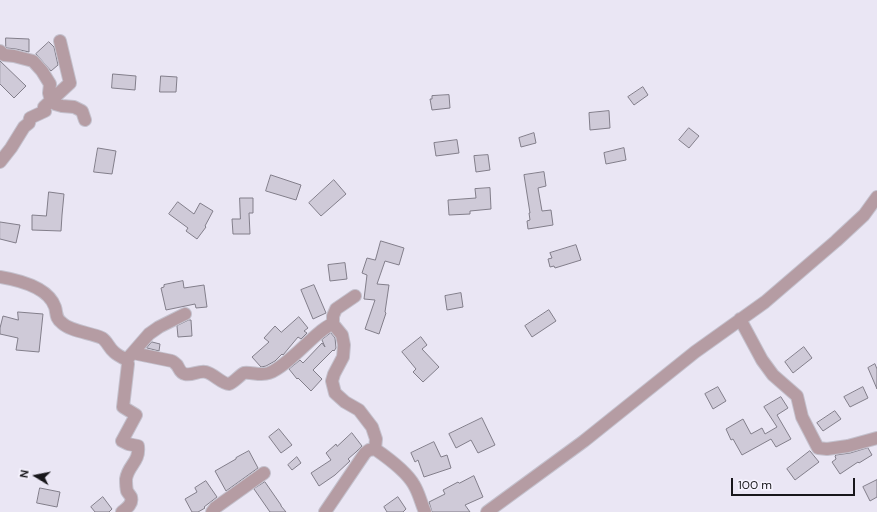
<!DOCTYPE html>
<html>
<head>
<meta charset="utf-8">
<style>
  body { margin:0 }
  #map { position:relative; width:877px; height:512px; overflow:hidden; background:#eae6f4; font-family:"DM Sans",sans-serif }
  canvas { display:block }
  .north { position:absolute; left:16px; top:456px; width:40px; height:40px; -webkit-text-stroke:3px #f7f4ff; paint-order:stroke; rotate:280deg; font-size:11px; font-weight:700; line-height:16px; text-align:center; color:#18171b }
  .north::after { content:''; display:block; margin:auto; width:14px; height:18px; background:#18171b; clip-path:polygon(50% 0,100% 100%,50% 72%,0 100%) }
  .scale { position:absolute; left:731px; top:478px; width:124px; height:18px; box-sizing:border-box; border:2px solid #18171b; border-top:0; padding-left:5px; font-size:12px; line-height:14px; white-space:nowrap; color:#18171b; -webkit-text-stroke:3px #f7f4ff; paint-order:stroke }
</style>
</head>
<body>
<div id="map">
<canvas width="877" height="512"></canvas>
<div class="north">N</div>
<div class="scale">100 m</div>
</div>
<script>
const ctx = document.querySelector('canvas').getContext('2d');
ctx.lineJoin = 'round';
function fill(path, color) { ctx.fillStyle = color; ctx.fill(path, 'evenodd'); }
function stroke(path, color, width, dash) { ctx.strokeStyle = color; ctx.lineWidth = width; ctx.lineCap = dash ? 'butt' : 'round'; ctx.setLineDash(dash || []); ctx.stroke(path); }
const building = new Path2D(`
  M 6,38 L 29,39 L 29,52 L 16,49 L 7,48 L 6,47 Z
  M 49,42 L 54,47 L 58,65 L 51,71 L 36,54 Z
  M 0,61 L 26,86 L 14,98 L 0,84 Z
  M 113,74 L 136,76 L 135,90 L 112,88 Z
  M 161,76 L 177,77 L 176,92 L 160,92 Z
  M 643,87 L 648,95 L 634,105 L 628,97 Z
  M 449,95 L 450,108 L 432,110 L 430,99 L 432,99 L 432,96 Z
  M 609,111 L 610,128 L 590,130 L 589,113 Z
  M 689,128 L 699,136 L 689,148 L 679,140 Z
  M 534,133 L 536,143 L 521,147 L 519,138 Z
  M 457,140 L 459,153 L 436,156 L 434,143 Z
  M 98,148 L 116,151 L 112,174 L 94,172 Z
  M 624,148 L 626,160 L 606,164 L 604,153 Z
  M 488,155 L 490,170 L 476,172 L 474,156 Z
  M 544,172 L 546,186 L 538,188 L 542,211 L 551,210 L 553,225 L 528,229 L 527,221 L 530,220 L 529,213 L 530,213 L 524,175 Z
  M 271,175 L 301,185 L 296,200 L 266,191 Z
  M 334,180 L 346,194 L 321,216 L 309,203 Z
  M 490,188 L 491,209 L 470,211 L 470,214 L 449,215 L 448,200 L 476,198 L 475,189 Z
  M 49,192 L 64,194 L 62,215 L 61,231 L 32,230 L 32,215 L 46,216 Z
  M 240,198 L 253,198 L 253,213 L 249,213 L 250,234 L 233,234 L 232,219 L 240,219 Z
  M 178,202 L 194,214 L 200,203 L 213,211 L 205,226 L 206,227 L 197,239 L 186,231 L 188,228 L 169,214 Z
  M 0,222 L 20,225 L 16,243 L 0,239 Z
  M 381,241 L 404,248 L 399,265 L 385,261 L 377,284 L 389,285 L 385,312 L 386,313 L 379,334 L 365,329 L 375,300 L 364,299 L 367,275 L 362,273 L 367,258 L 375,260 Z
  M 576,245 L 581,260 L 555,268 L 554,266 L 550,267 L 548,259 L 552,258 L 550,253 Z
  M 345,263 L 347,279 L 330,281 L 328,265 Z
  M 183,281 L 184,288 L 204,285 L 207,307 L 196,308 L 195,304 L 166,310 L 161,288 L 164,287 L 164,285 Z
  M 314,285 L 326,313 L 313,319 L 301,290 Z
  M 461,293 L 463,307 L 447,310 L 445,296 Z
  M 549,310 L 556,321 L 532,337 L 525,326 Z
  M 18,312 L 43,314 L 39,352 L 16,350 L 18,338 L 0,334 L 0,328 L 3,316 L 18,320 Z
  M 299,317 L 308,328 L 304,331 L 307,333 L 301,339 L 298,337 L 283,355 L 282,354 L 275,361 L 266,366 L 261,367 L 252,357 L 269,342 L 264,338 L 275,326 L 281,332 Z
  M 189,320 L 191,320 L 192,336 L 178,337 L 177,326 Z
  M 331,333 L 335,338 L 336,348 L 334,351 L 333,350 L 313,370 L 322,379 L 311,391 L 298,378 L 297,379 L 289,369 L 300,360 L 303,363 L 322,343 L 325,347 L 322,340 Z
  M 421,337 L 427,345 L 422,349 L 439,367 L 423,382 L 413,372 L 416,369 L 402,352 Z
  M 152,342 L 160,344 L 159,351 L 147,348 Z
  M 804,347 L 812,358 L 793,373 L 785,362 Z
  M 875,364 L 877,369 L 877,389 L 868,368 Z
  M 718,387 L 726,401 L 713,409 L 705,394 Z
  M 863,387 L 868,398 L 850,407 L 844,397 Z
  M 781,397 L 788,408 L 777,415 L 791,439 L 776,447 L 771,439 L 742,455 L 733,439 L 731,440 L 726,429 L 743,419 L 751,434 L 762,428 L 765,434 L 777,427 L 764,407 Z
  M 835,411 L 841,419 L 823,431 L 817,423 Z
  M 482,418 L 495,445 L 478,453 L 471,440 L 456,448 L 449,434 Z
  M 279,429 L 292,445 L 281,453 L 269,437 Z
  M 352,433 L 362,446 L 356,452 L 348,459 L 350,461 L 335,475 L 319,486 L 311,473 L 331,460 L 326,453 L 336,444 L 337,446 Z
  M 434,442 L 441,457 L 447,455 L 451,468 L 424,477 L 418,460 L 415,462 L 411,453 Z
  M 868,448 L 872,455 L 859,463 L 858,462 L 840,474 L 832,462 L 836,459 L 835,456 L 836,455 L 850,453 Z
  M 249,451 L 258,468 L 226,491 L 215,471 L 236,459 L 236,458 Z
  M 810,451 L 819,462 L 795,480 L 787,469 Z
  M 297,457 L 301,463 L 292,470 L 288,465 Z
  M 474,476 L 483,497 L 465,505 L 470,512 L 432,512 L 429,502 L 445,494 L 443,490 L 458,482 L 459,483 Z
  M 877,480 L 877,497 L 870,501 L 863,487 Z
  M 206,481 L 217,497 L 204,507 L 205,508 L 198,512 L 192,512 L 185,499 L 197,492 L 195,488 Z
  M 265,482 L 281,505 L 281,506 L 286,512 L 270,512 L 254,489 Z
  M 40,488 L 60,492 L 57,507 L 37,503 Z
  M 103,497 L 112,509 L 109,512 L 95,512 L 91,507 Z
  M 398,497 L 406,509 L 403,512 L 387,512 L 384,507 Z`);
const minor = new Path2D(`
  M 0,51 L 4,55 L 14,56 L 33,61 L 42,71 L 50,84 L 49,93 L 51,101 L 55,104 L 62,106 L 74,107 L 82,111 L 85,120
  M 0,162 L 11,148 L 24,127 L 29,123 L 30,118 L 45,111 L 44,107 L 70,83 L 60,41
  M 0,277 C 18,280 48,287 55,307 C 57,313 55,318 62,323 C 70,331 91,333 102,338 C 107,341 109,348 114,352 C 117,355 123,358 127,360
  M 355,296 L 336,309 L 333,316 L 333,324 L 342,335 L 344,345 L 343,357 L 334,374 L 332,381 L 335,393 L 345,402 L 359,410 L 372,427 L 376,439 L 375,449
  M 740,319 L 762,360 L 773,375 L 797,396 L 802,417 L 818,448 L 827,449 L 848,446 L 877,438
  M 133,353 L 172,361 C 173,361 176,364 177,365 C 179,368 180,373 185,374 C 192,376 199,370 206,372 C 214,374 222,384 229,384 C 233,383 240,375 244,373 C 252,372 261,376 269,373 C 285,367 306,343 320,332 C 324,329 328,325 333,324
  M 129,357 L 149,334 L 159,327 L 185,314
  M 122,512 C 127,508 133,504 131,497 C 130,495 128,493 127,491 C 126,487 126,483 126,479 C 128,465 140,462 138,446 L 128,444 L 122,441 L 136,415 L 123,407 L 128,364 L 127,360
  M 212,512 L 215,508 L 264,473
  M 325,512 L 365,453 L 369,450 L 375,449 C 388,458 407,472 414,485 C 419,493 421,503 425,512
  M 487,512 L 584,441 L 695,352 L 765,302 L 836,241 L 864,215 L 877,197`);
fill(building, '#cfcad8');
stroke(building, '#827e8a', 1);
stroke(minor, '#c4c1cd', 14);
stroke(minor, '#b59ca3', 12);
</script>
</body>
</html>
